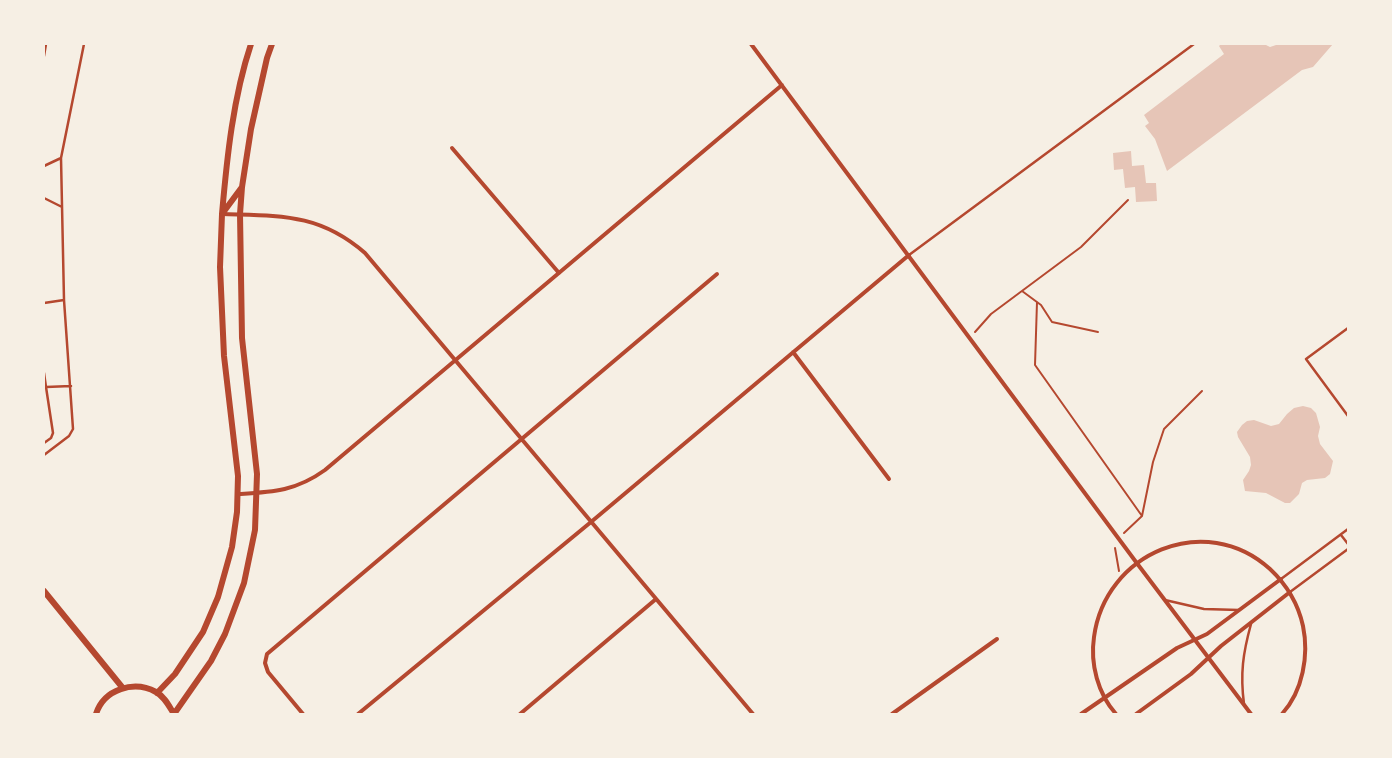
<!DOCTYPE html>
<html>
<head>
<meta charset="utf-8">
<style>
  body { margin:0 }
  #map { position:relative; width:1392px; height:758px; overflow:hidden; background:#f6efe4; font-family:"IBM Plex Sans",sans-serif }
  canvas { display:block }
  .frame { position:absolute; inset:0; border:45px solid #f6efe4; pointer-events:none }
</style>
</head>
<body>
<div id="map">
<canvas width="1392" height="758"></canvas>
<div class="frame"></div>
</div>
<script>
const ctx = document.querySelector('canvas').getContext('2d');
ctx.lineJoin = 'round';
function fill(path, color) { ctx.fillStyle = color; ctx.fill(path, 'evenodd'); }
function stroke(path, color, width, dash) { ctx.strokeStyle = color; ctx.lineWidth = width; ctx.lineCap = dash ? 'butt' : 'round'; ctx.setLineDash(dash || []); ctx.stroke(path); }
const building = new Path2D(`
  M 1221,44 L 1264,44 L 1270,47 L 1279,44 L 1333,44 L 1313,67 L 1302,70 L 1167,171 L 1155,139 L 1145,126 L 1149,123 L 1144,115 L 1224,54 L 1219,46 Z
  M 1131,151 L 1132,166 L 1144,165 L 1146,183 L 1156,183 L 1157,201 L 1136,202 L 1135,187 L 1125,188 L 1123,169 L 1114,170 L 1113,153 Z
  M 1303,406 L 1311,408 L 1316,413 L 1320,427 L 1318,436 L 1320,444 L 1333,461 L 1330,474 L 1325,478 L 1307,480 L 1302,483 L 1299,494 L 1290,503 L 1285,503 L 1266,493 L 1245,491 L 1243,480 L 1249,471 L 1251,465 L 1250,457 L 1238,437 L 1237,432 L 1242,425 L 1247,421 L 1254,420 L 1271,426 L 1279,424 L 1287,414 L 1294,408 Z`);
const path = new Path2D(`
  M 1022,291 L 1041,305 L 1052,322 L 1098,332
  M 1037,302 L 1035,365 L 1142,516
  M 975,332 L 991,314 L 1081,247 L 1128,200
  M 1124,533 L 1142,516 L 1153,462 L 1164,429 L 1202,391
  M 1115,548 L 1119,571`);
const service = new Path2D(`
  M 44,56 L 46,44
  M 44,166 L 61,158
  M 44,198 L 62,207
  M 909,255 L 1194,44
  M 44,303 L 64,300
  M 1348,328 L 1306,359 L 1348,416
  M 44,373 L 46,387
  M 44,443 L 51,438 L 53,433 L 46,387 L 71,386
  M 44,455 L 69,436 L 73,429 L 64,300 L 61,158 L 84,44
  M 1341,535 L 1348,544
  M 1281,579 L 1348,529
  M 1290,592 L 1348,549
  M 1165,600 L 1204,609 L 1239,610
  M 1244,704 C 1240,674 1243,653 1251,624`);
const minor = new Path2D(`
  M 751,44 L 1136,562 L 1251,714
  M 452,148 L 559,273
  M 222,214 C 280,216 319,213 365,253 L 753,714
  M 793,352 L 889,479
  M 239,494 C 273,492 296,491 325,470 L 782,85
  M 303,714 L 268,672 L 265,663 L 267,654 L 717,274
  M 358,714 L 591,522 L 909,255
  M 520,714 L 656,599
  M 892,714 L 997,639
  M 1081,714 L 1177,648 L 1207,634 L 1281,579
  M 1116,714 C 1098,694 1090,664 1094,637 C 1105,553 1205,510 1270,569 C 1287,585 1298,603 1303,626 C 1309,655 1303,691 1282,714
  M 1136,714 L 1191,674 L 1221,646 L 1290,592`);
const tertiary = new Path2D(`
  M 222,214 C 227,157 233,98 251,44
  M 44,591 L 122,687
  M 157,693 L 175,674 L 203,632 L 218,597 L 232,547 L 237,512 L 238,476 L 224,356 L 220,267 L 222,214 L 242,187
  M 96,714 C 104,689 134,680 156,692 C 165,697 169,706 174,714
  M 174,714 L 211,661 L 225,634 L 244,583 L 255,530 L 257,474 L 242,338 L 240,214 L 242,187 L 251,129 L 267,58 L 272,44`);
fill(building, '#e6c5b7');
stroke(path, '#b5482f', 2);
stroke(service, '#b5482f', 2.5);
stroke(minor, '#b5482f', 4);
stroke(tertiary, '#b5482f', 6);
</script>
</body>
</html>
